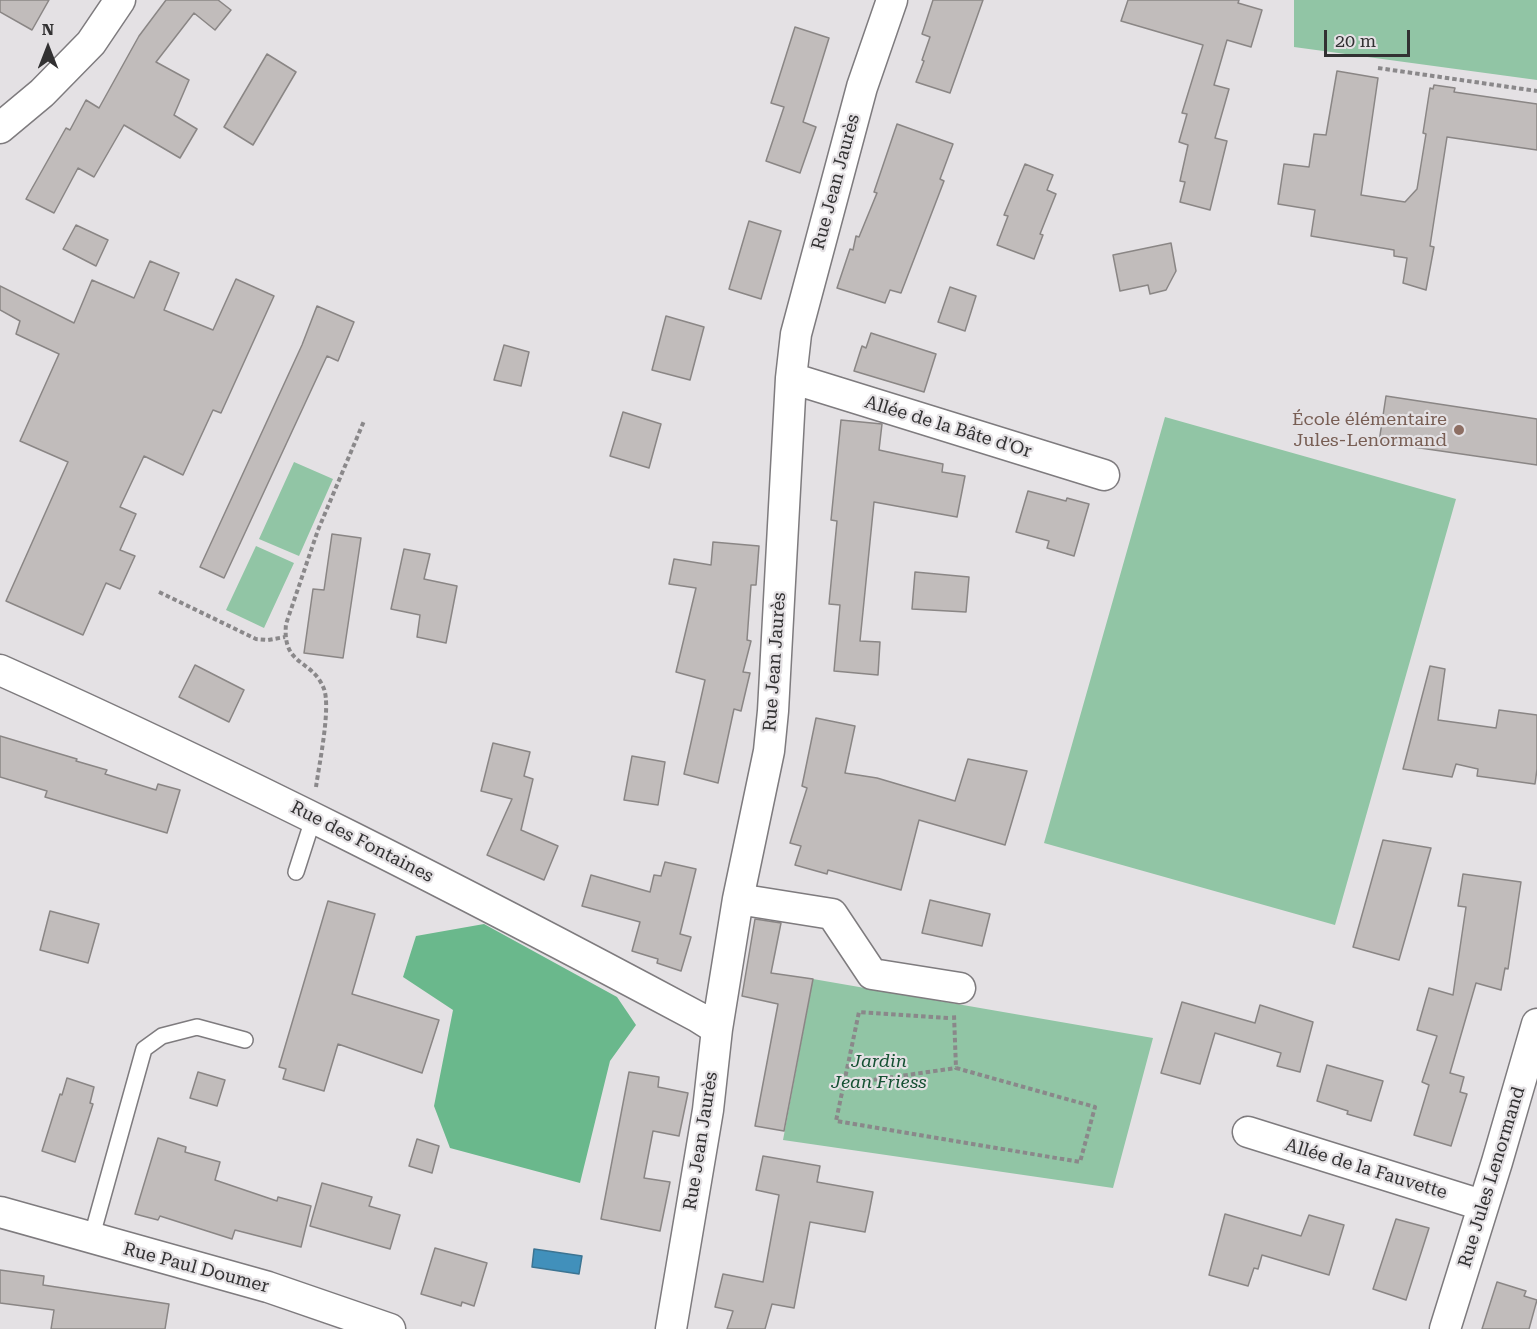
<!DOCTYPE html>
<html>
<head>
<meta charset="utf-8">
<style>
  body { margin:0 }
  #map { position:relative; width:1537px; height:1329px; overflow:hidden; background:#e4e1e4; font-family:"Roboto Serif",serif }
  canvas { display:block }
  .north { position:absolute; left:18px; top:18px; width:60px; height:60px; -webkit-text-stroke:4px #e4e1e4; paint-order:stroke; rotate:0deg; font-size:16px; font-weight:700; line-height:24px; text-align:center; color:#323132 }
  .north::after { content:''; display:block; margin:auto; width:21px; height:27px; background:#323132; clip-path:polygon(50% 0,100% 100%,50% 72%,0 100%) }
  .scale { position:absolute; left:1324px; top:30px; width:86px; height:27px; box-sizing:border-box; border:3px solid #323132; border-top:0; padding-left:8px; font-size:18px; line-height:21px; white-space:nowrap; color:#323132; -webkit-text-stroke:4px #e4e1e4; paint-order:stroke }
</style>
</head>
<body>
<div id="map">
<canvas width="1537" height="1329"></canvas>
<div class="north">N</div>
<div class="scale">20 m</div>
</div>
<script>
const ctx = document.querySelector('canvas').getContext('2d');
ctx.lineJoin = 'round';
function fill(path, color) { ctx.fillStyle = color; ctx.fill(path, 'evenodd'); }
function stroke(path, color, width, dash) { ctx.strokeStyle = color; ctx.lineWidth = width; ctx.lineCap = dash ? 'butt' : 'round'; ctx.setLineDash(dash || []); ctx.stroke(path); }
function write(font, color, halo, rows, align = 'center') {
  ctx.font = font + ' "Roboto Serif",serif'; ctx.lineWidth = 4.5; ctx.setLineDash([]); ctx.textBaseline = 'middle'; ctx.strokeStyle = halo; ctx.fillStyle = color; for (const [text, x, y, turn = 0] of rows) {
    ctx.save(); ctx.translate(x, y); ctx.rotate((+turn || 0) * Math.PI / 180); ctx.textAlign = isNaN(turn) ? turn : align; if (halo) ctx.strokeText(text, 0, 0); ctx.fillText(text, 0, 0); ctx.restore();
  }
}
const green = new Path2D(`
  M 1294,0 L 1537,0 L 1537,80 L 1294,47 Z
  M 1165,417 L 1456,499 L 1335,925 L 1044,843 Z
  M 294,462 L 333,479 L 299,556 L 259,539 Z
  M 256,546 L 294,563 L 264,628 L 226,610 Z
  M 813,979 L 1153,1038 L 1113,1188 L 783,1140 Z`);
const forest = new Path2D(`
  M 484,924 L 617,997 L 636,1025 L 610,1061 L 580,1183 L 450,1148 L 434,1106 L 453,1010 L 403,977 L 416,936 Z`);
const water = new Path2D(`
  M 534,1249 L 582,1256 L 579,1274 L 532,1267 Z`);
const building = new Path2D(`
  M 0,0 L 49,0 L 32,30 L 0,12 Z
  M 166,0 L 218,0 L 231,10 L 215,30 L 194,13 L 156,62 L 189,80 L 174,115 L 197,129 L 180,158 L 124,125 L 94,177 L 78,168 L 54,213 L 26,199 L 66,128 L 70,130 L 86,100 L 99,108 L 139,36 Z
  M 933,0 L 983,0 L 950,93 L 916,82 L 924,61 L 922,60 L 930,37 L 922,34 Z
  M 1128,0 L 1239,0 L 1238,3 L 1262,10 L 1251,47 L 1227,40 L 1214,85 L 1229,89 L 1215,138 L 1227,141 L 1210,210 L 1180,202 L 1185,182 L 1180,181 L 1188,145 L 1179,142 L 1187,114 L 1182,113 L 1203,45 L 1121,21 Z
  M 795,27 L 829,38 L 803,122 L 816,127 L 800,173 L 766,161 L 784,107 L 771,103 Z
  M 267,54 L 296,72 L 253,145 L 224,127 Z
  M 1337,71 L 1378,78 L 1361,195 L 1405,202 L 1417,189 L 1426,134 L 1423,133 L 1430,88 L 1433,89 L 1434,85 L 1455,88 L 1454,92 L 1537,104 L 1537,150 L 1447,137 L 1430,246 L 1434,247 L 1426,290 L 1403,283 L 1407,258 L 1394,256 L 1394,250 L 1311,236 L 1315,210 L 1278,204 L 1284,164 L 1309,167 L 1314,134 L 1326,135 Z
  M 897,124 L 953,144 L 940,179 L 944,181 L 901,293 L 890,290 L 885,303 L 837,288 L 850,249 L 853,250 L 856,236 L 859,237 L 877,193 L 874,192 Z
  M 1025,164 L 1053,175 L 1047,190 L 1056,194 L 1040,234 L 1043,235 L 1034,259 L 997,245 L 1008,216 L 1004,215 Z
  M 749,221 L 781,231 L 761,299 L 729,289 Z
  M 76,225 L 108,240 L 96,266 L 63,249 Z
  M 1171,243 L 1176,271 L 1166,290 L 1150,294 L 1148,285 L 1120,291 L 1113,255 Z
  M 150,261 L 179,273 L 164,310 L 213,330 L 236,279 L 274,296 L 221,413 L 213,410 L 183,475 L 144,456 L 120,507 L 136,514 L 120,550 L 135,556 L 120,589 L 106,583 L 83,635 L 6,601 L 68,462 L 20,441 L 59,354 L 16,334 L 20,321 L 0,310 L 0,286 L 74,323 L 92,280 L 134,298 Z
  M 950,287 L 976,296 L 965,331 L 938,322 Z
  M 317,306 L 354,322 L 338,361 L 327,356 L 224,578 L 200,567 L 302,345 Z
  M 666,316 L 704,327 L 690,380 L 652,370 Z
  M 871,333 L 936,354 L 924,392 L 854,371 L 862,346 L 866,348 Z
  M 504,345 L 529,352 L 521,386 L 494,380 Z
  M 1386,396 L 1537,419 L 1537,465 L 1379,442 Z
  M 623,412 L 661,424 L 649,468 L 610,456 Z
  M 841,420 L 882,424 L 879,450 L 943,464 L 942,472 L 965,476 L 957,517 L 874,502 L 860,641 L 880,642 L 878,675 L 834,671 L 840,605 L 829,604 L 837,521 L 831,520 Z
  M 1028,491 L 1066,501 L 1067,498 L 1089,504 L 1074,556 L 1047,548 L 1049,541 L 1016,532 Z
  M 332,534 L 361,538 L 343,658 L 304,653 L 313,589 L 324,590 Z
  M 713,542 L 759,546 L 756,585 L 751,585 L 747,640 L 751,641 L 743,672 L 750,673 L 741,711 L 734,709 L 718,783 L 684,774 L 705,680 L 676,672 L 696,588 L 669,584 L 674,559 L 711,565 Z
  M 404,549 L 430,554 L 424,579 L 457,586 L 446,643 L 417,637 L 420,615 L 391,609 Z
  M 915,572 L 969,577 L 966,612 L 912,609 Z
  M 195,665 L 244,690 L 229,722 L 179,697 Z
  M 1430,666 L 1445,669 L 1438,720 L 1496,728 L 1499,710 L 1537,715 L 1537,769 L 1535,784 L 1477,776 L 1478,769 L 1456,764 L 1452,777 L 1403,769 Z
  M 816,718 L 855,726 L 845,773 L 877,778 L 955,801 L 968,759 L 1027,771 L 1005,845 L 919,820 L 901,890 L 828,870 L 827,874 L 795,865 L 801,846 L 790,843 L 807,788 L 802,786 Z
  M 0,736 L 77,759 L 76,761 L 107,770 L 105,774 L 156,790 L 158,784 L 180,790 L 167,833 L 45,797 L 47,791 L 0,777 Z
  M 493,743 L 530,752 L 524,776 L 533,779 L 521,830 L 558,846 L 544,880 L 487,855 L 512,799 L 481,791 Z
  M 632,756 L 665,762 L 658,805 L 624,800 Z
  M 1383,840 L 1431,848 L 1399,960 L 1353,947 Z
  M 665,862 L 696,869 L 680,934 L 691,937 L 681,971 L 657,963 L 658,959 L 632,951 L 640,922 L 582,906 L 591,875 L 650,892 L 654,875 L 661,876 Z
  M 1463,874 L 1521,882 L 1508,969 L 1505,968 L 1501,990 L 1476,983 L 1450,1073 L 1464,1077 L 1460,1092 L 1467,1094 L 1451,1146 L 1414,1135 L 1429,1085 L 1422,1082 L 1437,1036 L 1417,1030 L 1429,988 L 1453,995 L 1466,907 L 1458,906 Z
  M 930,900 L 990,914 L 982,946 L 922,933 Z
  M 328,901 L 375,914 L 352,994 L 439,1020 L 422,1073 L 338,1044 L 324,1091 L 283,1079 L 286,1069 L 279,1067 Z
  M 50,911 L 99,924 L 88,963 L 40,950 Z
  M 755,919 L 781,923 L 771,973 L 813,979 L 784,1131 L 755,1126 L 778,1004 L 742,996 Z
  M 1182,1002 L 1255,1023 L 1260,1005 L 1313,1022 L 1300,1072 L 1277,1066 L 1281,1053 L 1215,1033 L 1200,1084 L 1161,1073 Z
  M 1327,1065 L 1383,1081 L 1371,1121 L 1347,1114 L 1348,1111 L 1317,1101 Z
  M 198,1072 L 225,1080 L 217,1106 L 190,1098 Z
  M 629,1072 L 659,1077 L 658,1087 L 688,1093 L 679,1136 L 653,1131 L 644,1178 L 670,1182 L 660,1231 L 601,1219 Z
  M 67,1078 L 94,1087 L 90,1103 L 93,1104 L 75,1162 L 42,1151 L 60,1094 L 62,1095 Z
  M 158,1138 L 186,1147 L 185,1152 L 220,1162 L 215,1180 L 277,1201 L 278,1197 L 311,1206 L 301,1247 L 235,1230 L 232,1239 L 160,1216 L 158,1220 L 135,1214 Z
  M 417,1139 L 439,1146 L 432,1173 L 409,1166 Z
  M 763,1156 L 820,1166 L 817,1182 L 873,1192 L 869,1213 L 865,1232 L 810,1222 L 794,1308 L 772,1304 L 765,1329 L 727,1329 L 733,1311 L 715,1307 L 723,1274 L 763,1282 L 779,1195 L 756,1190 Z
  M 322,1183 L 372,1197 L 369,1206 L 400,1215 L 390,1249 L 310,1226 Z
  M 1225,1214 L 1301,1236 L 1309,1215 L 1344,1225 L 1329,1275 L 1262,1255 L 1258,1269 L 1254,1268 L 1248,1286 L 1209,1275 Z
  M 1396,1219 L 1429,1228 L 1406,1300 L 1373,1289 Z
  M 435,1248 L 487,1263 L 474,1306 L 462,1302 L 461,1306 L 421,1294 Z
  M 0,1270 L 44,1276 L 43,1285 L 169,1304 L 165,1329 L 51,1329 L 54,1310 L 0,1303 Z
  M 1497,1282 L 1526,1291 L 1524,1296 L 1537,1300 L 1529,1329 L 1482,1329 Z`);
const path = new Path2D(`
  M 1378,68 L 1537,91
  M 159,592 L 256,639 L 268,640 L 285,637
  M 316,787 C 319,765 331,708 324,689 C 312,658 282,667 286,624 L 318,530 L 364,421
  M 948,1018 L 859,1012 L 836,1121 L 1080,1162 L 1095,1107 L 956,1068 L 954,1015
  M 844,1084 L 956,1068`);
const service = new Path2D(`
  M 296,872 L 314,816
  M 91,1239 L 144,1049 L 162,1036 L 197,1027 L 245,1040`);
const minor = new Path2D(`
  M 0,128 L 42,93 L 91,43 L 120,0
  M 791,378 L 1104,475
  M 0,670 C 238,776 468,894 698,1017 L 717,1029
  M 738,899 L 832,914 L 872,974 L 960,988
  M 1248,1132 L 1472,1202 L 1484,1204
  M 0,1212 L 268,1287 L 390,1329
  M 671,1329 L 708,1110 L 717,1029 L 738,899 L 769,751 L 773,711 L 791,378 L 796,334 L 862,87 L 892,0
  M 1445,1329 L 1497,1162 L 1537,1024`);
const markers = [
  [1459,430,6,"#8d6e63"]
];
const streetNames = [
  ["Rue Jean Jaurès",836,182,-75],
  ["Allée de la Bâte d'Or",948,427,17],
  ["Rue Jean Jaurès",775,662,-86],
  ["Rue des Fontaines",362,842,27],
  ["Rue Jean Jaurès",701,1141,-81],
  ["Allée de la Fauvette",1366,1169,17],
  ["Rue Jules Lenormand",1492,1177,-73],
  ["Rue Paul Doumer",196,1268,15]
];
const educationNames = [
  ["École élémentaire",1447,420],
  ["Jules-Lenormand",1447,441]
];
const parkNames = [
  ["Jardin",879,1062],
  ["Jean Friess",879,1083]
];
fill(green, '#91c5a5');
fill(forest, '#6ab88c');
fill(water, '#4190bb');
stroke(water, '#3c7492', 1.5);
fill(building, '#c1bcbb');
stroke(building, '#8a8685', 1.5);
stroke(service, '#7e7b7e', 18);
stroke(minor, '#7e7b7e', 33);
stroke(path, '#8a888a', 4, [4.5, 3]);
stroke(service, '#fff', 15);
stroke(minor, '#fff', 30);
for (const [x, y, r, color] of markers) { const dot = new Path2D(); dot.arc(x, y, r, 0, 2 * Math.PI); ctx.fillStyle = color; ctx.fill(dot); stroke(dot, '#e4e1e4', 2); }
write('18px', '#323132', '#e4e1e4', streetNames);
write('18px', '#785e54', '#e4e1e4', educationNames, 'right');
write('italic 18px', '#145032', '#e4e1e4', parkNames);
</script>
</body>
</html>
